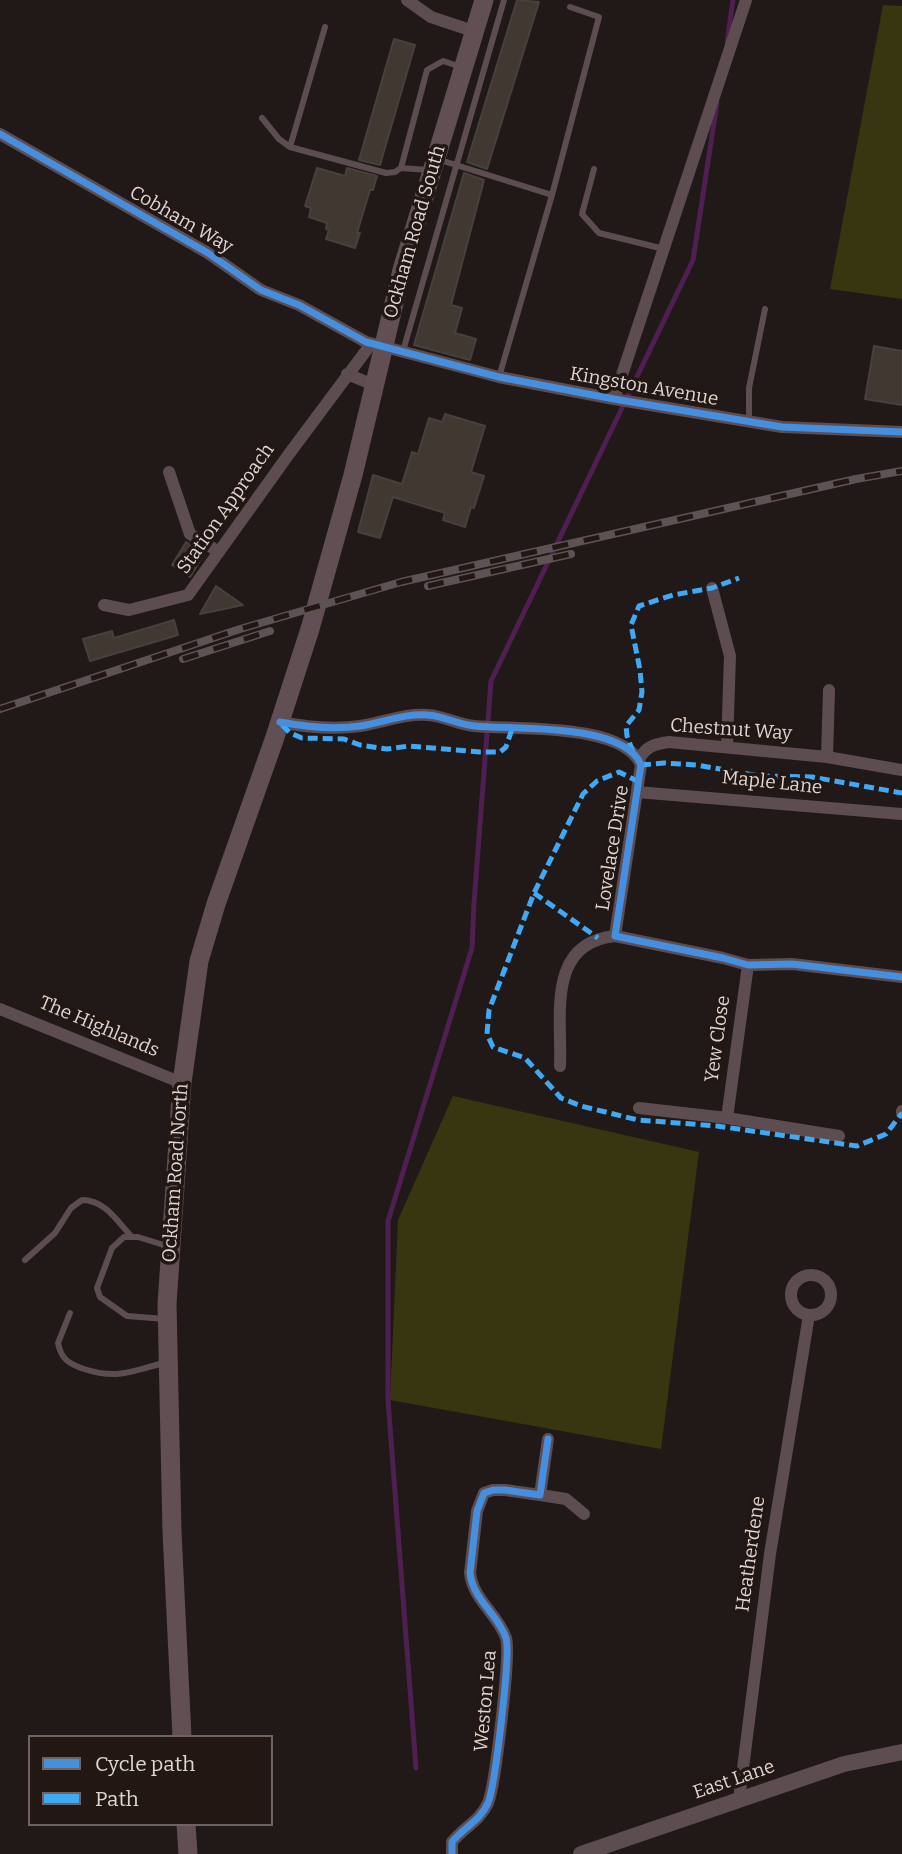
<!DOCTYPE html>
<html>
<head>
<meta charset="utf-8">
<style>
  body { margin:0 }
  #map { position:relative; width:902px; height:1854px; overflow:hidden; background:#201918; font-family:Bitter,serif }
  canvas { display:block }
  .legend { position:absolute; left:28px; top:1735px; width:245px; height:91px; box-sizing:border-box; background:#231714; border:2px solid #6e6360; margin:0; padding:9px 12px; list-style:none; font-size:21px; color:#ded6d3 }
  .legend li { display:flex; align-items:center; gap:14px; height:35px }
  .legend b { width:35px; border:2px solid #6e6360 }
</style>
</head>
<body>
<div id="map">
<canvas width="902" height="1854"></canvas>
<ul class="legend">
<li><b style="height:9px;background:#468fdf"></b>Cycle path</li>
<li><b style="height:9px;background:#3fa9f5"></b>Path</li>
</ul>
</div>
<script>
const ctx = document.querySelector('canvas').getContext('2d');
ctx.lineJoin = 'round';
function fill(path, color) { ctx.fillStyle = color; ctx.fill(path, 'evenodd'); }
function stroke(path, color, width, dash) { ctx.strokeStyle = color; ctx.lineWidth = width; ctx.lineCap = dash ? 'butt' : 'round'; ctx.setLineDash(dash || []); ctx.stroke(path); }
function write(font, color, halo, rows, align = 'center') {
  ctx.font = font + ' Bitter,serif'; ctx.lineWidth = 7; ctx.setLineDash([]); ctx.textBaseline = 'middle'; ctx.strokeStyle = halo; ctx.fillStyle = color; for (const [text, x, y, turn = 0] of rows) {
    ctx.save(); ctx.translate(x, y); ctx.rotate((+turn || 0) * Math.PI / 180); ctx.textAlign = isNaN(turn) ? turn : align; if (halo) ctx.strokeText(text, 0, 0); ctx.fillText(text, 0, 0); ctx.restore();
  }
}
const green = new Path2D(`
  M 883,5 L 902,6 L 902,299 L 830,289 Z
  M 453,1096 L 699,1152 L 661,1449 L 390,1400 L 398,1220 Z`);
const stream = new Path2D(`
  M 727,42 L 733,0
  M 416,1768 L 388,1400 L 388,1221 L 472,948 L 474,903 L 491,681 L 693,260 L 717,103`);
const building = new Path2D(`
  M 517,0 L 539,2 L 487,169 L 467,162 Z
  M 394,39 L 415,45 L 380,165 L 359,160 Z
  M 317,168 L 345,176 L 347,168 L 377,176 L 373,190 L 370,190 L 357,233 L 360,233 L 355,248 L 326,239 L 329,230 L 326,229 L 327,223 L 309,217 L 311,208 L 305,206 Z
  M 464,173 L 484,180 L 451,305 L 462,308 L 455,333 L 476,339 L 470,360 L 414,345 Z
  M 874,346 L 902,351 L 902,405 L 865,399 Z
  M 445,414 L 485,426 L 471,472 L 484,476 L 474,508 L 471,507 L 465,527 L 443,520 L 445,513 L 393,497 L 380,538 L 358,532 L 373,475 L 402,484 L 412,452 L 418,454 L 429,418 L 442,422 Z
  M 186,542 L 204,554 L 190,577 L 172,565 Z
  M 216,586 L 243,605 L 200,614 Z
  M 174,620 L 178,635 L 90,661 L 83,639 L 112,631 L 114,638 Z`);
const service = new Path2D(`
  M 262,118 L 279,139 L 290,147 L 386,173 L 395,172 L 401,168 L 428,170
  M 290,147 L 325,27
  M 437,159 L 552,195
  M 401,168 L 427,70 L 443,61 L 461,67
  M 594,169 L 582,214 L 599,233 L 664,249
  M 403,351 L 504,0
  M 499,377 L 552,195 L 599,17 L 570,7
  M 749,421 L 749,388 L 765,309
  M 25,1260 L 55,1233 L 71,1208 L 82,1200 C 105,1200 117,1221 131,1236
  M 70,1313 L 58,1343 C 61,1359 69,1364 84,1369 C 118,1380 133,1371 167,1362
  M 165,1319 L 127,1316 L 100,1297 L 97,1288 L 112,1248 L 124,1237 L 138,1237 L 167,1246`);
const minor = new Path2D(`
  M 407,0 L 431,17 L 473,31
  M 0,134 L 208,253 L 261,290 L 299,305 L 366,342 L 499,377 L 614,399 L 782,427 L 902,432
  M 347,374 L 374,385
  M 614,399 L 746,0
  M 169,472 L 190,534 L 219,552
  M 712,588 L 730,656 L 727,747
  M 104,605 L 129,610 L 188,595 L 289,454 L 371,344
  M 280,722 C 306,727 333,730 360,726 C 382,723 405,713 428,715 C 444,716 459,725 475,726 C 513,730 624,722 641,765 L 615,936 L 723,958 L 748,965 L 792,964 L 902,977
  M 827,757 L 829,690
  M 639,759 C 647,746 654,744 669,742 L 827,757 L 902,770
  M 637,792 L 902,814
  M 0,1009 L 182,1083
  M 560,1066 C 562,1016 546,943 615,936
  M 639,1108 L 727,1118 L 839,1136
  M 902,1113 L 902,1111
  M 727,1118 L 748,965
  M791 1295a20 20 0 1 1 40 0a20 20 0 1 1-40 0Z
  M 540,1495 L 566,1499 L 584,1514
  M 739,1800 L 770,1554 L 809,1315
  M 452,1854 L 452,1842 C 463,1828 480,1821 488,1803 C 495,1786 511,1654 506,1638 C 498,1614 473,1600 470,1573 L 477,1511 L 484,1493 L 493,1490 L 505,1490 L 540,1495 L 548,1439`);
const tertiary = new Path2D(`
  M 581,1854 L 844,1764 L 902,1752`);
const secondary = new Path2D(`
  M 182,1737 L 172,1532 L 167,1304 L 182,1083 L 199,961 L 216,904 L 274,740 L 310,629 L 353,475 L 402,270 L 484,0
  M 186,1824 L 188,1854`);
const rail = new Path2D(`
  M 428,586 L 571,554
  M 183,659 L 270,631
  M 0,709 L 240,629 L 401,582 L 856,479 L 902,471`);
const quiet = new Path2D(`
  M 282,725 L 290,733 L 302,738 L 344,739 L 360,745 L 387,749 L 409,746 L 480,752 L 500,752 L 506,747 L 512,729
  M 633,752 L 627,736 L 626,726 L 639,710 L 642,692 L 640,670 L 631,625 L 639,606 L 673,595 L 712,588 L 739,578
  M 641,765 L 664,763 L 697,765 L 759,776 L 812,777 L 902,793
  M 639,782 L 619,772 L 597,781 L 583,794 L 534,893 L 489,1010 L 487,1034 L 493,1047 L 525,1058 L 561,1098 L 581,1106 L 638,1120 L 717,1126 L 857,1146 L 886,1134 L 902,1113
  M 534,893 L 598,938`);
const cycleway = new Path2D(`
  M 0,134 L 208,253 L 261,290 L 299,305 L 366,342 L 499,377 L 614,399 L 782,427 L 902,432
  M 280,722 C 306,727 333,730 360,726 C 382,723 405,713 428,715 C 444,716 459,725 475,726 C 513,730 624,722 641,765 L 615,936 L 723,958 L 748,965 L 792,964 L 902,977
  M 452,1854 L 452,1842 C 463,1828 480,1821 488,1803 C 495,1786 511,1654 506,1638 C 498,1614 473,1600 470,1573 L 477,1511 L 484,1493 L 493,1490 L 505,1490 L 540,1495 L 548,1439`);
const streetNames = [
  ["Cobham Way",181,220,30],
  ["Ockham Road South",415,232,-74],
  ["Kingston Avenue",644,387,10],
  ["Station Approach",226,509,-55],
  ["Chestnut Way",731,730,4],
  ["Maple Lane",772,783,6],
  ["Lovelace Drive",613,848,-81],
  ["The Highlands",99,1027,23],
  ["Yew Close",718,1039,-82],
  ["Ockham Road North",176,1173,-86],
  ["Heatherdene",751,1554,-82],
  ["Weston Lea",486,1701,-85],
  ["East Lane",734,1780,-19]
];
fill(green, '#383611');
stroke(stream, '#4e1f50', 5);
fill(building, '#403831');
stroke(building, '#46413e', 2);
stroke(service, '#5d4d51', 6);
stroke(minor, '#5d4d51', 12);
stroke(tertiary, '#5d4d51', 16);
stroke(secondary, '#614f54', 19);
stroke(rail, '#5d5254', 8);
stroke(rail, '#231714', 5, [16]);
stroke(quiet, '#3fa9f5', 5, [10, 5]);
stroke(cycleway, '#468fdf', 7);
write('19px', '#ded6d3', '#231714', streetNames);
</script>
</body>
</html>
